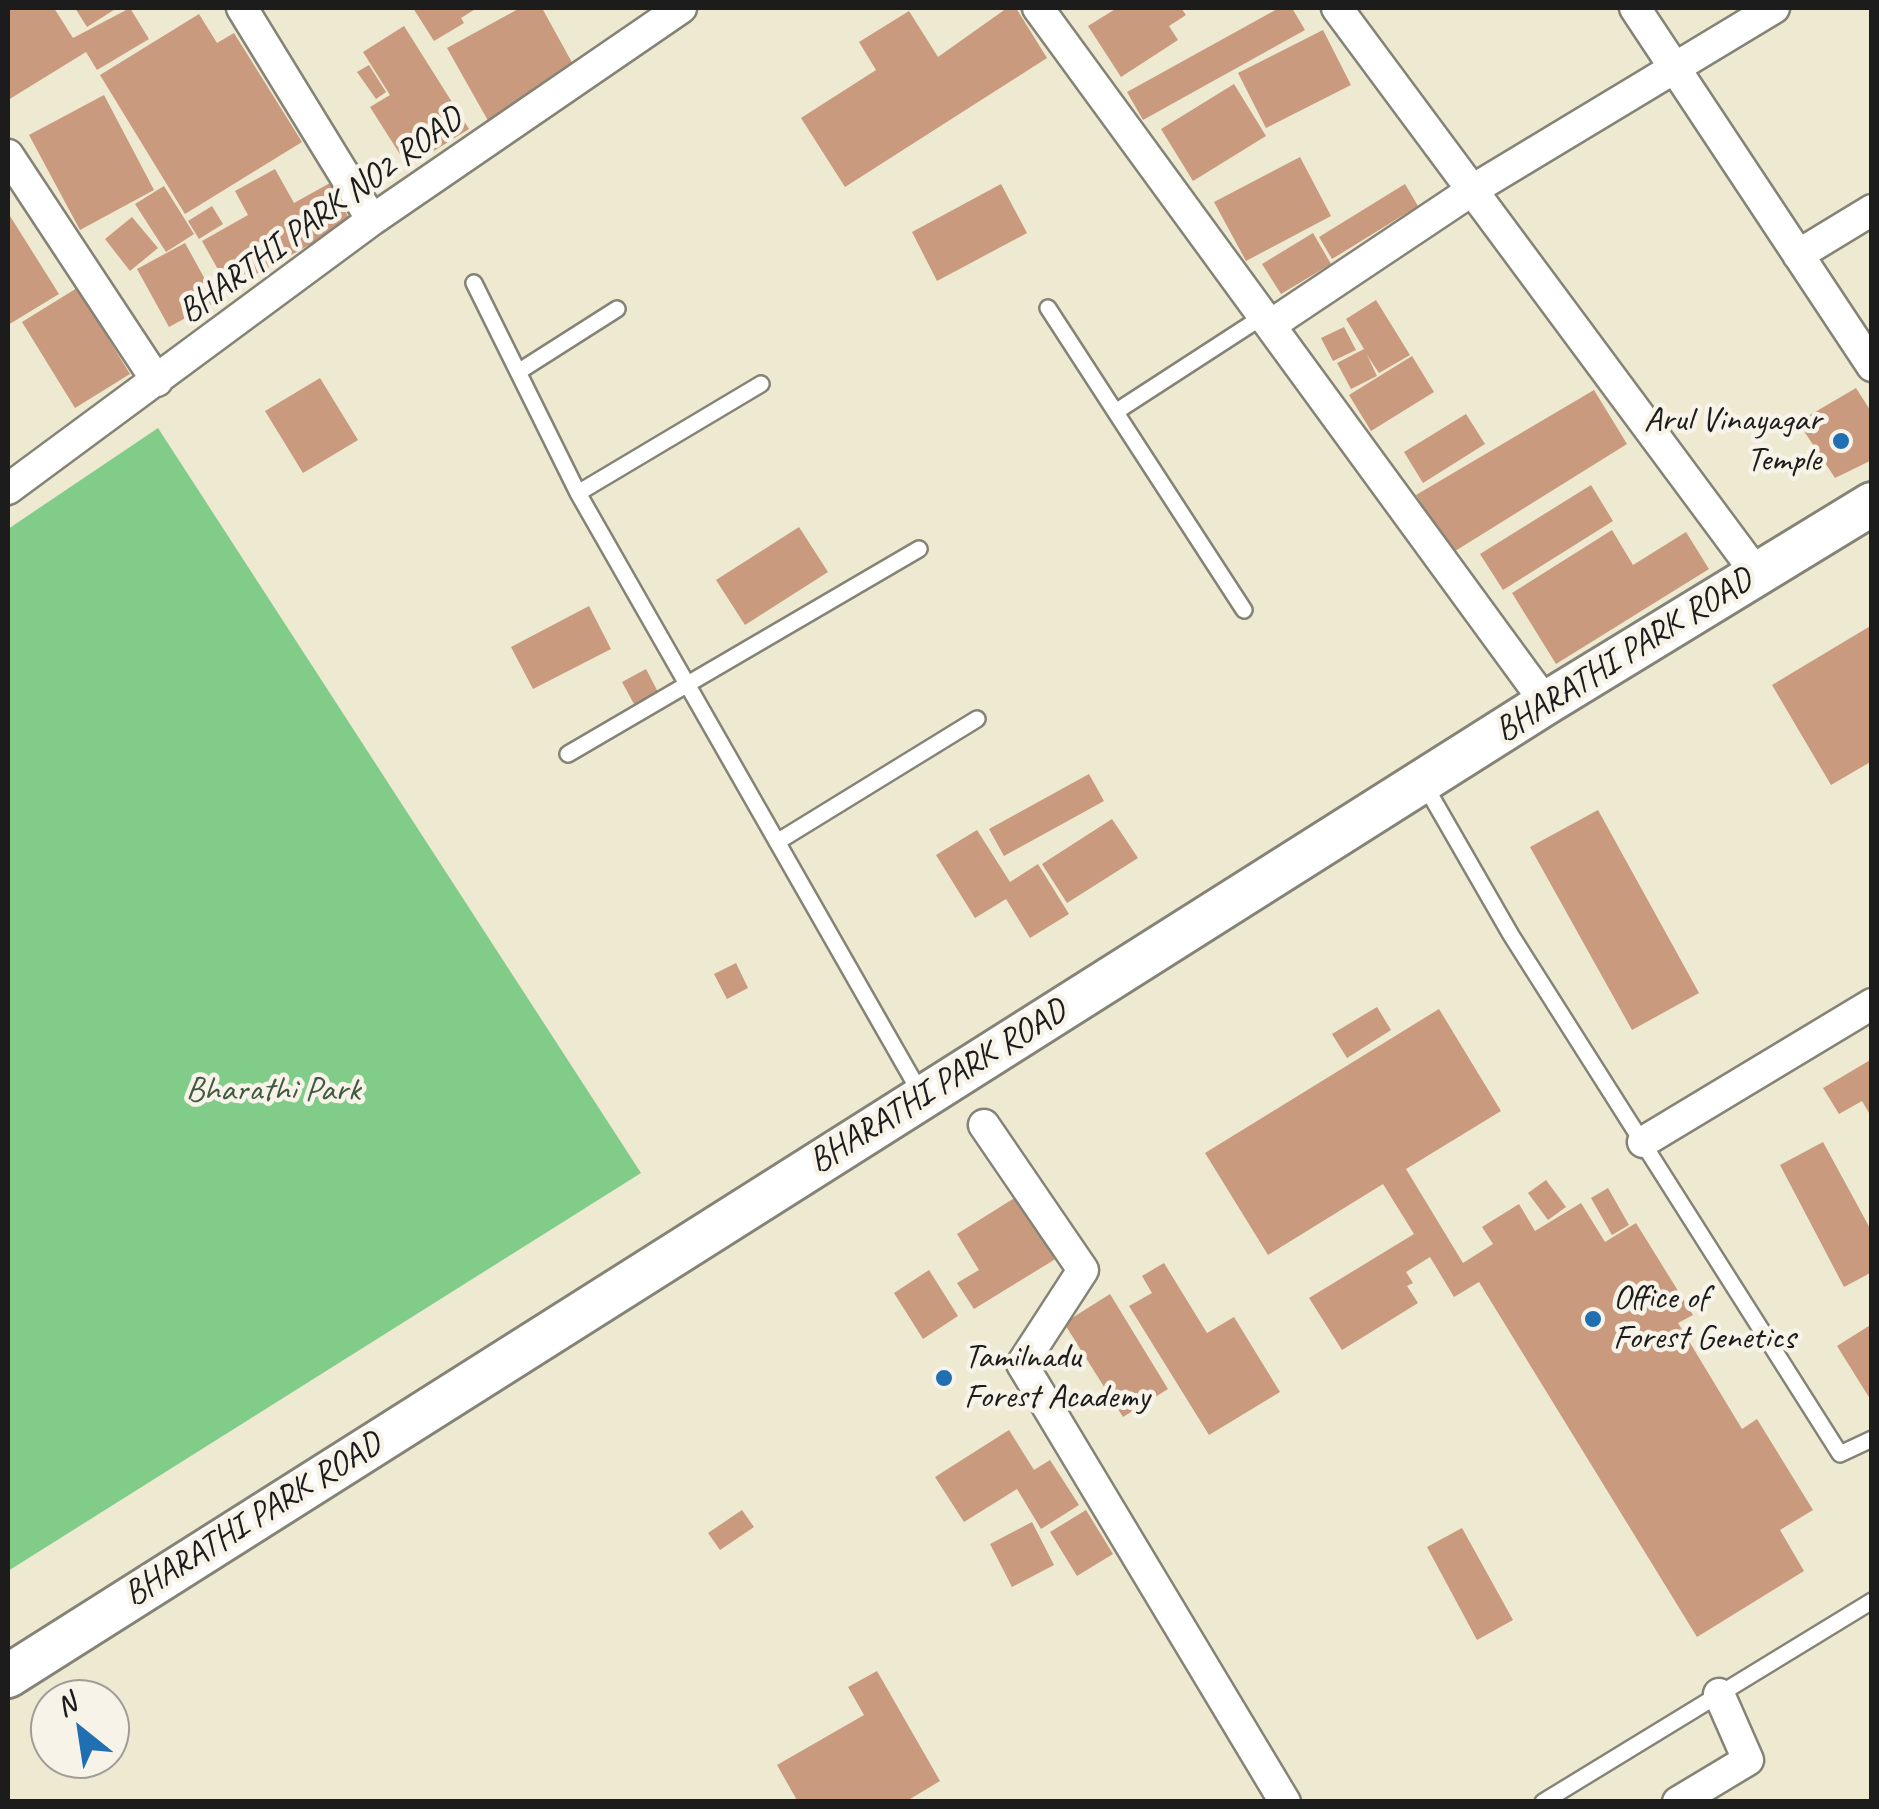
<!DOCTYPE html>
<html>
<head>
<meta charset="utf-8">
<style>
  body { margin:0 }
  #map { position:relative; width:1879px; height:1809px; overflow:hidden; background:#eee9d1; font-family:Caveat,sans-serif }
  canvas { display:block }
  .frame { position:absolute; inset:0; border:10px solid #1c1c1c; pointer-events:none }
  .north { position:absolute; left:30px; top:1679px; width:100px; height:100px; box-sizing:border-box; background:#f7f3e8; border:2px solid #9f9d96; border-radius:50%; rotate:330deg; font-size:28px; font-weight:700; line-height:40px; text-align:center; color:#1c1c1c }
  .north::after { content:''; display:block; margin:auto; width:35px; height:45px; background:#1f6fb2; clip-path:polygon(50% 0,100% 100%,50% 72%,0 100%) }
</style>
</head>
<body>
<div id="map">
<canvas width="1879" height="1809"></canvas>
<div class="frame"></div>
<div class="north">N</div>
</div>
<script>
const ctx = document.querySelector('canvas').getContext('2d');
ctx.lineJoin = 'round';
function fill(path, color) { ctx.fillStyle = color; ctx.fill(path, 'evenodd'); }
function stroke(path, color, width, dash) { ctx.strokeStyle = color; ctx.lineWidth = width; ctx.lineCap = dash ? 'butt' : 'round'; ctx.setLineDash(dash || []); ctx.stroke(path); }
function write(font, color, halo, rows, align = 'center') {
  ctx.font = font + ' Caveat,sans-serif'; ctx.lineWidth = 9; ctx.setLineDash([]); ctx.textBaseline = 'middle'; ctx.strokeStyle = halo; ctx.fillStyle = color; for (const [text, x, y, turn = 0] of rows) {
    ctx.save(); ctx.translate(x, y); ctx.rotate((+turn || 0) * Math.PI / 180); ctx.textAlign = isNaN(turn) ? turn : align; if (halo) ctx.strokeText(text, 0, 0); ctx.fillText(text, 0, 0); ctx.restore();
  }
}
const green = new Path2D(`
  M 158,428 L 641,1173 L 8,1571 L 8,529 Z`);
const building = new Path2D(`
  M 54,8 L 73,38 L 130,8 L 149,39 L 97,70 L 86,52 L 8,100 L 8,9 Z
  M 75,8 L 117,8 L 87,27 Z
  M 413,8 L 477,8 L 461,18 L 464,23 L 434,41 Z
  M 520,8 L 542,8 L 580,77 L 491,126 L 447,48 Z
  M 1007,8 L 1016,8 L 1047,58 L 845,187 L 801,118 L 876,70 L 859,42 L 909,11 L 938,57 Z
  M 1117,8 L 1181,8 L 1186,15 L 1169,26 L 1178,40 L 1121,77 L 1088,26 Z
  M 1279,8 L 1292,8 L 1305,30 L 1143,120 L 1127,92 Z
  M 199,14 L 217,43 L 234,33 L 302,142 L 185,214 L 100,75 Z
  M 404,26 L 469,129 L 408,167 L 370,107 L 390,95 L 363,52 Z
  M 1323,30 L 1351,85 L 1266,128 L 1238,73 Z
  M 369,65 L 386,92 L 376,99 L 357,72 Z
  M 1234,84 L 1266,136 L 1193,181 L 1161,129 Z
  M 104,95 L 154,190 L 80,230 L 29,135 Z
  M 1300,157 L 1331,216 L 1246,261 L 1214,202 Z
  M 275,169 L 294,203 L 330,183 L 351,222 L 229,289 L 202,241 L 248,215 L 235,191 Z
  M 1001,184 L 1027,233 L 937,281 L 912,232 Z
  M 1405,184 L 1418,206 L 1332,259 L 1319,237 Z
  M 164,186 L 194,234 L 166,252 L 135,204 Z
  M 212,206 L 223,224 L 199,239 L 188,221 Z
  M 10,216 L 59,294 L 8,325 L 8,218 Z
  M 132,217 L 158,248 L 130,271 L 105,239 Z
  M 1313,233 L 1331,264 L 1281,294 L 1262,264 Z
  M 185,243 L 217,301 L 169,327 L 137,269 Z
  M 77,288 L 130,374 L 75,408 L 22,322 Z
  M 1376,300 L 1410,355 L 1379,373 L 1367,355 L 1377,376 L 1351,389 L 1337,363 L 1364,349 L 1346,319 Z
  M 1344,327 L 1356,350 L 1333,361 L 1321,338 Z
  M 1412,356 L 1434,392 L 1371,431 L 1349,395 Z
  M 320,378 L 358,440 L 303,473 L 265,411 Z
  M 1856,388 L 1872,413 L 1872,460 L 1835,478 L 1798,422 Z
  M 1594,390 L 1627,444 L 1452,553 L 1416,495 Z
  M 1466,414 L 1485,444 L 1423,483 L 1404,452 Z
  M 1591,485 L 1613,521 L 1503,590 L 1480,554 Z
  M 799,527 L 828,572 L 745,625 L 716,580 Z
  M 1612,530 L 1633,565 L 1686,532 L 1709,569 L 1556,664 L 1512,593 Z
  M 589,606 L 611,649 L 533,689 L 511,647 Z
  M 1872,625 L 1872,761 L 1831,785 L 1772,685 Z
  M 646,669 L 658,692 L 634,704 L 622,682 Z
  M 1089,774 L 1104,801 L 1004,856 L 989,829 Z
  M 1598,810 L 1699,993 L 1632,1030 L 1530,847 Z
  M 1112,819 L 1138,858 L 1067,903 L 1042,864 Z
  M 977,830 L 1010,882 L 1038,864 L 1069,914 L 1030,938 L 1006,899 L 975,918 L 936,855 Z
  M 736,963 L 748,988 L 727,999 L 714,974 Z
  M 1377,1007 L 1391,1030 L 1347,1058 L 1332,1034 Z
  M 1439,1009 L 1501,1111 L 1406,1169 L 1463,1263 L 1493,1244 L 1482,1227 L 1519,1204 L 1535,1231 L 1581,1203 L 1605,1242 L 1636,1223 L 1693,1315 L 1678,1323 L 1742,1429 L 1757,1419 L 1813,1510 L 1780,1530 L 1804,1571 L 1697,1637 L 1479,1282 L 1454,1297 L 1430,1257 L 1406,1272 L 1413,1283 L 1407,1286 L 1418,1303 L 1342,1350 L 1309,1298 L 1414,1234 L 1383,1184 L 1268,1255 L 1205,1153 Z
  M 1872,1059 L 1872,1118 L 1862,1101 L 1839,1114 L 1823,1088 Z
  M 1823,1142 L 1872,1232 L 1872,1272 L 1844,1287 L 1780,1165 Z
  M 1546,1180 L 1566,1207 L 1548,1220 L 1528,1193 Z
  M 1608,1188 L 1629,1225 L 1612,1235 L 1591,1198 Z
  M 1024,1192 L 1062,1255 L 974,1309 L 957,1283 L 979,1270 L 957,1234 Z
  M 1164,1263 L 1207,1333 L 1234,1317 L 1280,1392 L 1209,1435 L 1129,1306 L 1152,1293 L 1142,1276 Z
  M 929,1270 L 958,1316 L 923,1339 L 894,1293 Z
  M 1110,1294 L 1168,1389 L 1123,1417 L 1064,1323 Z
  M 1872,1324 L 1872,1402 L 1837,1346 Z
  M 1009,1430 L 1034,1470 L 1050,1460 L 1079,1505 L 1041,1529 L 1017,1489 L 964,1522 L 935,1477 Z
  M 742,1510 L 754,1527 L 720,1550 L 708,1533 Z
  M 1086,1510 L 1113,1554 L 1077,1576 L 1050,1532 Z
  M 1032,1522 L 1054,1565 L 1012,1587 L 990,1544 Z
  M 1462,1528 L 1513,1620 L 1477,1640 L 1427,1547 Z
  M 877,1671 L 940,1781 L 905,1802 L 798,1802 L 777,1765 L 864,1715 L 848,1687 Z`);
const service = new Path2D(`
  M 474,283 L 578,493 L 921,1094
  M 1048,308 L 1244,610
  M 518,372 L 617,309
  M 1117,411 L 1265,315
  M 578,493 L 761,384
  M 568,754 L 919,549
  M 1423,782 L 1511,935 L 1840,1454 L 1872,1439
  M 777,842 L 977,719
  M 1543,1802 L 1872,1601`);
const minor = new Path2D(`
  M 242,8 L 372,220
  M 1038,8 L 1546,703
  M 1337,8 L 1757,574
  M 1635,8 L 1872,366
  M 8,155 L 157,381
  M 1798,255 L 1872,210
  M 1272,324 L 1474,189 L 1774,8
  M 8,489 L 372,220 L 681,8
  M 984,1125 L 1083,1270 L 1022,1364 L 1285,1802
  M 1643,1142 L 1872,1004
  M 1678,1802 L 1748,1760 L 1719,1694`);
const secondary = new Path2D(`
  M 8,1676 L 1546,703 L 1872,504`);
const markers = [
  [1841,441,10,"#1f6fb2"],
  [1593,1319,10,"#1f6fb2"],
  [944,1378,10,"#1f6fb2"]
];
const streetNames = [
  ["BHARTHI PARK NO2 ROAD",321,216,-36],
  ["BHARATHI PARK ROAD",1624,656,-32],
  ["BHARATHI PARK ROAD",938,1087,-32],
  ["BHARATHI PARK ROAD",253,1520,-32]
];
const poiNames = [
  ["Arul Vinayagar",1821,421,"right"],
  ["Temple",1821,461,"right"],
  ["Office of",1613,1299],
  ["Forest Genetics",1613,1339],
  ["Tamilnadu",964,1358],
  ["Forest Academy",964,1398]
];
const parkNames = [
  ["Bharathi Park",273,1091]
];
fill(green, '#82cc89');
fill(building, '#c99a7d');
stroke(service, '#858276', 20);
stroke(minor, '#858276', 35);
stroke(secondary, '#858276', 48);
stroke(service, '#fff', 15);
stroke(minor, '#fff', 30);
stroke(secondary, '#fff', 42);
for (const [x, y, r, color] of markers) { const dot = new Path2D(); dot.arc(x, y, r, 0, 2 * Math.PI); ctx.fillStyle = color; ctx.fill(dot); stroke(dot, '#f7f3e8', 4); }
write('35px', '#1c1c1c', '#f7f3e8', streetNames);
write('35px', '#1c1c1c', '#f7f3e8', poiNames, 'left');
write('35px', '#405a42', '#f7f3e8', parkNames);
</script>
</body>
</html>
